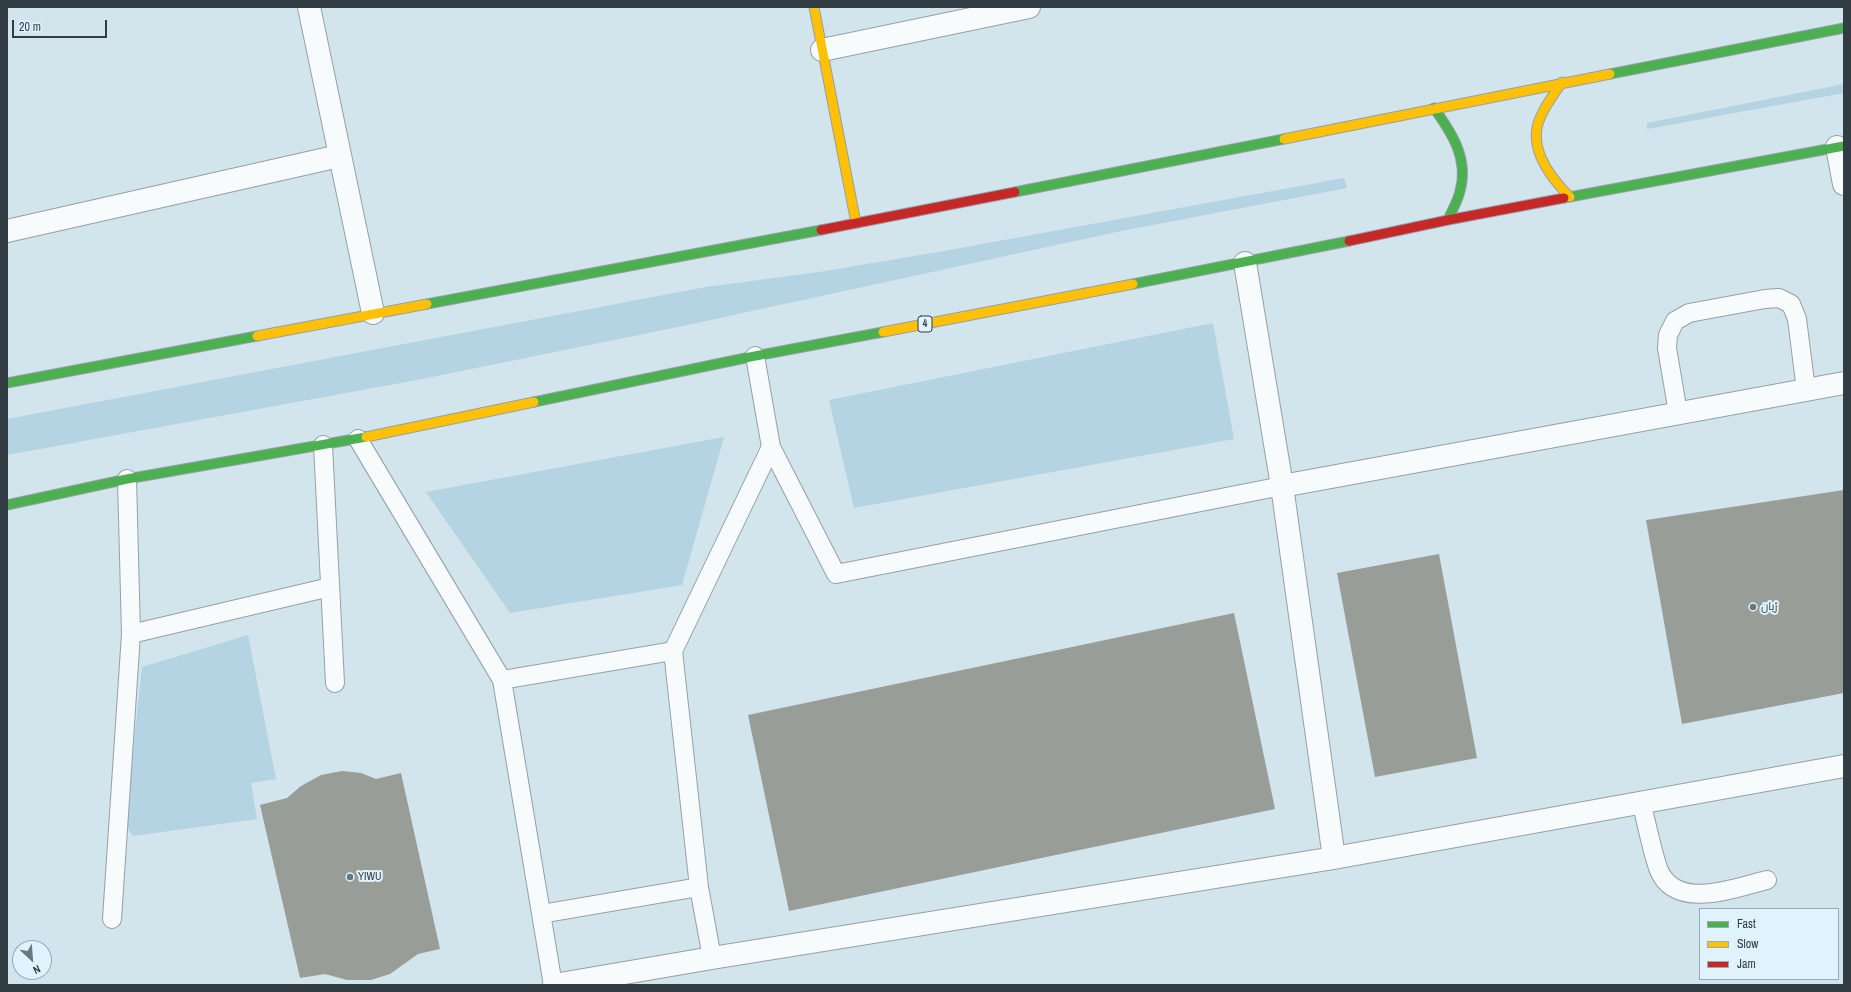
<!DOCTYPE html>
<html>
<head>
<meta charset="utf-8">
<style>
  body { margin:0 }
  #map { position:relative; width:1851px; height:992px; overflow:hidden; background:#d2e4ec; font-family:"Archivo Narrow",sans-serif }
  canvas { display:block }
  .frame { position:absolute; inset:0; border:8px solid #313d43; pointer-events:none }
  .legend { position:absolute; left:1699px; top:908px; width:140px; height:72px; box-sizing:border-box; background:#e0f2fc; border:1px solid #9aaab2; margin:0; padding:5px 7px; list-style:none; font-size:12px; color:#313d43 }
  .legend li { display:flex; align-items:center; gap:8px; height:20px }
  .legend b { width:20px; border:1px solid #9aaab2 }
  .north { position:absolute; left:12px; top:940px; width:40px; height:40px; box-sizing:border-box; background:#e0f2fc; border:1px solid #9aaab2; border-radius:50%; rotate:154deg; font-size:11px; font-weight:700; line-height:16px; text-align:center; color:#313d43 }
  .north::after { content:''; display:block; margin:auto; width:14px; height:18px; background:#69777e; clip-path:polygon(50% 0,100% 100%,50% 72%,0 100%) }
  .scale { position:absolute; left:12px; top:20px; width:95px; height:18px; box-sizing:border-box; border:2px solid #313d43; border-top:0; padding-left:5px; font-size:12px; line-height:14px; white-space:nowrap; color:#313d43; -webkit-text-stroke:3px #e0f2fc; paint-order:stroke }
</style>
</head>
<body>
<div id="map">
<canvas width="1851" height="992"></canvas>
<div class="frame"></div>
<ul class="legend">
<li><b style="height:5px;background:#4caf50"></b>Fast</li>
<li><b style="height:5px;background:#ffc107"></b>Slow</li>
<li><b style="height:5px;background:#c62828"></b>Jam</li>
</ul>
<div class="north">N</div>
<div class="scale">20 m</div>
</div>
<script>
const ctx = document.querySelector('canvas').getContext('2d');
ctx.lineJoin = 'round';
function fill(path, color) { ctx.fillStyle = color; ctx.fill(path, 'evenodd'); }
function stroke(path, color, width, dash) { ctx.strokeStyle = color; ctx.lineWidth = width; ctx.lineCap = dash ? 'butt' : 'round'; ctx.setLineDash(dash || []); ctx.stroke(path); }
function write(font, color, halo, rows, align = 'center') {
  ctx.font = font + ' "Archivo Narrow",Cairo,sans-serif'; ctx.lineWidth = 4; ctx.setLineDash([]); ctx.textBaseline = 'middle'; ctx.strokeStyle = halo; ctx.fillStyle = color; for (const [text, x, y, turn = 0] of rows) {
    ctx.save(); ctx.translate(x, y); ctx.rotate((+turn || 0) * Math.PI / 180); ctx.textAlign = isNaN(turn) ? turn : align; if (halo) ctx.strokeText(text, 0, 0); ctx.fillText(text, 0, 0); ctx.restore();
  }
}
const green = new Path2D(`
  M 1844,84 L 1844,93 L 1647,129 L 1647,123 Z
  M 1344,178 L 1347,188 L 1121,231 L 678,327 L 417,380 L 7,455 L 7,419 L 706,287 L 819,272 L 944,251 Z
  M 1213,323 L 1234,439 L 854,508 L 829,400 Z
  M 724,437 L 682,585 L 510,613 L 426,492 Z
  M 248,635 L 276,779 L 251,783 L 257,819 L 133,836 L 125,825 L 142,667 Z`);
const building = new Path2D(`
  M 1844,490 L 1844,693 L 1682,724 L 1646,520 Z
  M 1439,554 L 1477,758 L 1375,777 L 1337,573 Z
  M 1234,613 L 1275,809 L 789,911 L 748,715 Z
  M 342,771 L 361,773 L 376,779 L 401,773 L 440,949 L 418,954 L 390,974 L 371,980 L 347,980 L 325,974 L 300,978 L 260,805 L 287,798 L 301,786 L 321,775 Z`);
const lane = new Path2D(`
  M 755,356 L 771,447 L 836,574 L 1282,486
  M 1678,413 L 1667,348 L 1668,335 L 1675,321 L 1689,313 L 1765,299 L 1779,298 L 1791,304 L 1797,319 L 1806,390
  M 358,439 L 502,680 L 553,985
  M 323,445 L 335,683
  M 131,634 L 330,587
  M 502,680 L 673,651
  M 1641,802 C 1647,824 1651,847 1658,868 C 1674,912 1734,888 1767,880
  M 541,914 L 699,887
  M 112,919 L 131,634 L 127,479
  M 712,958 L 699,887 L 673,651 L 771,447`);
const street = new Path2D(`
  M 309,7 L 373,313
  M 822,50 L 1029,7
  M 1837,147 L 1844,184
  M 7,231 L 339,156
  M 1245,263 L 1282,486 L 1334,858
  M 1282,486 L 1844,383
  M 554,985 L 712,958 L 1334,858 L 1844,766`);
const fast = new Path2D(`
  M 1610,74 L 1844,28
  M 1434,108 C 1452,133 1469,159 1460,191 C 1458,201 1452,210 1448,220
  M 1015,192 L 1284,139
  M 1564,198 L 1844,146
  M 1133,284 L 1349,241
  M 427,304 L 821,230
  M 7,383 L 257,336
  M 534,402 L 755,356 L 883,332
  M 7,505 L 127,479 L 366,437`);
const slow = new Path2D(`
  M 814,7 L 856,223
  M 1562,82 C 1555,93 1546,104 1541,116 C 1526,146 1550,177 1570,197
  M 1284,139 L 1610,74
  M 883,332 L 1133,284
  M 257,336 L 427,304
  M 366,437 L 534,402`);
const jam = new Path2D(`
  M 821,230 L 1015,192
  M 1349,241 L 1448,220 L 1564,198`);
const markers = [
  [1753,607,4,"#69777e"],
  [350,877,4,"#69777e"]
];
const shields = [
  [925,324,14]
];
const shieldNames = [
  ["4",925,324]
];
const poiNames = [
  ["ژیان",1761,607],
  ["YIWU",358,877]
];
fill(green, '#b4d3e3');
fill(building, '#989d98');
stroke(lane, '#94a1a8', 20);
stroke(street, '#94a1a8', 24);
stroke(fast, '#94a1a8', 11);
stroke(slow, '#94a1a8', 11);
stroke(jam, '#94a1a8', 11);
stroke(lane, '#f8fbfc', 18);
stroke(street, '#f8fbfc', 22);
stroke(fast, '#4caf50', 9);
stroke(slow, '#ffc107', 9);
stroke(jam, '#c62828', 9);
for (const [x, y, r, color] of markers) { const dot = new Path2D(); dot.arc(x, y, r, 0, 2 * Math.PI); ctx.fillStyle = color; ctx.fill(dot); stroke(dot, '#e0f2fc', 1.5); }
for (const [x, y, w] of shields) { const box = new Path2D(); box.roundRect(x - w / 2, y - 8, w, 16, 3); ctx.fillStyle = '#e0f2fc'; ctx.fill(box); stroke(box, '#313d43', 1); }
write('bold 10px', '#313d43', null, shieldNames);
write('11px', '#313d43', '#e0f2fc', poiNames, 'left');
</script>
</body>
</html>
